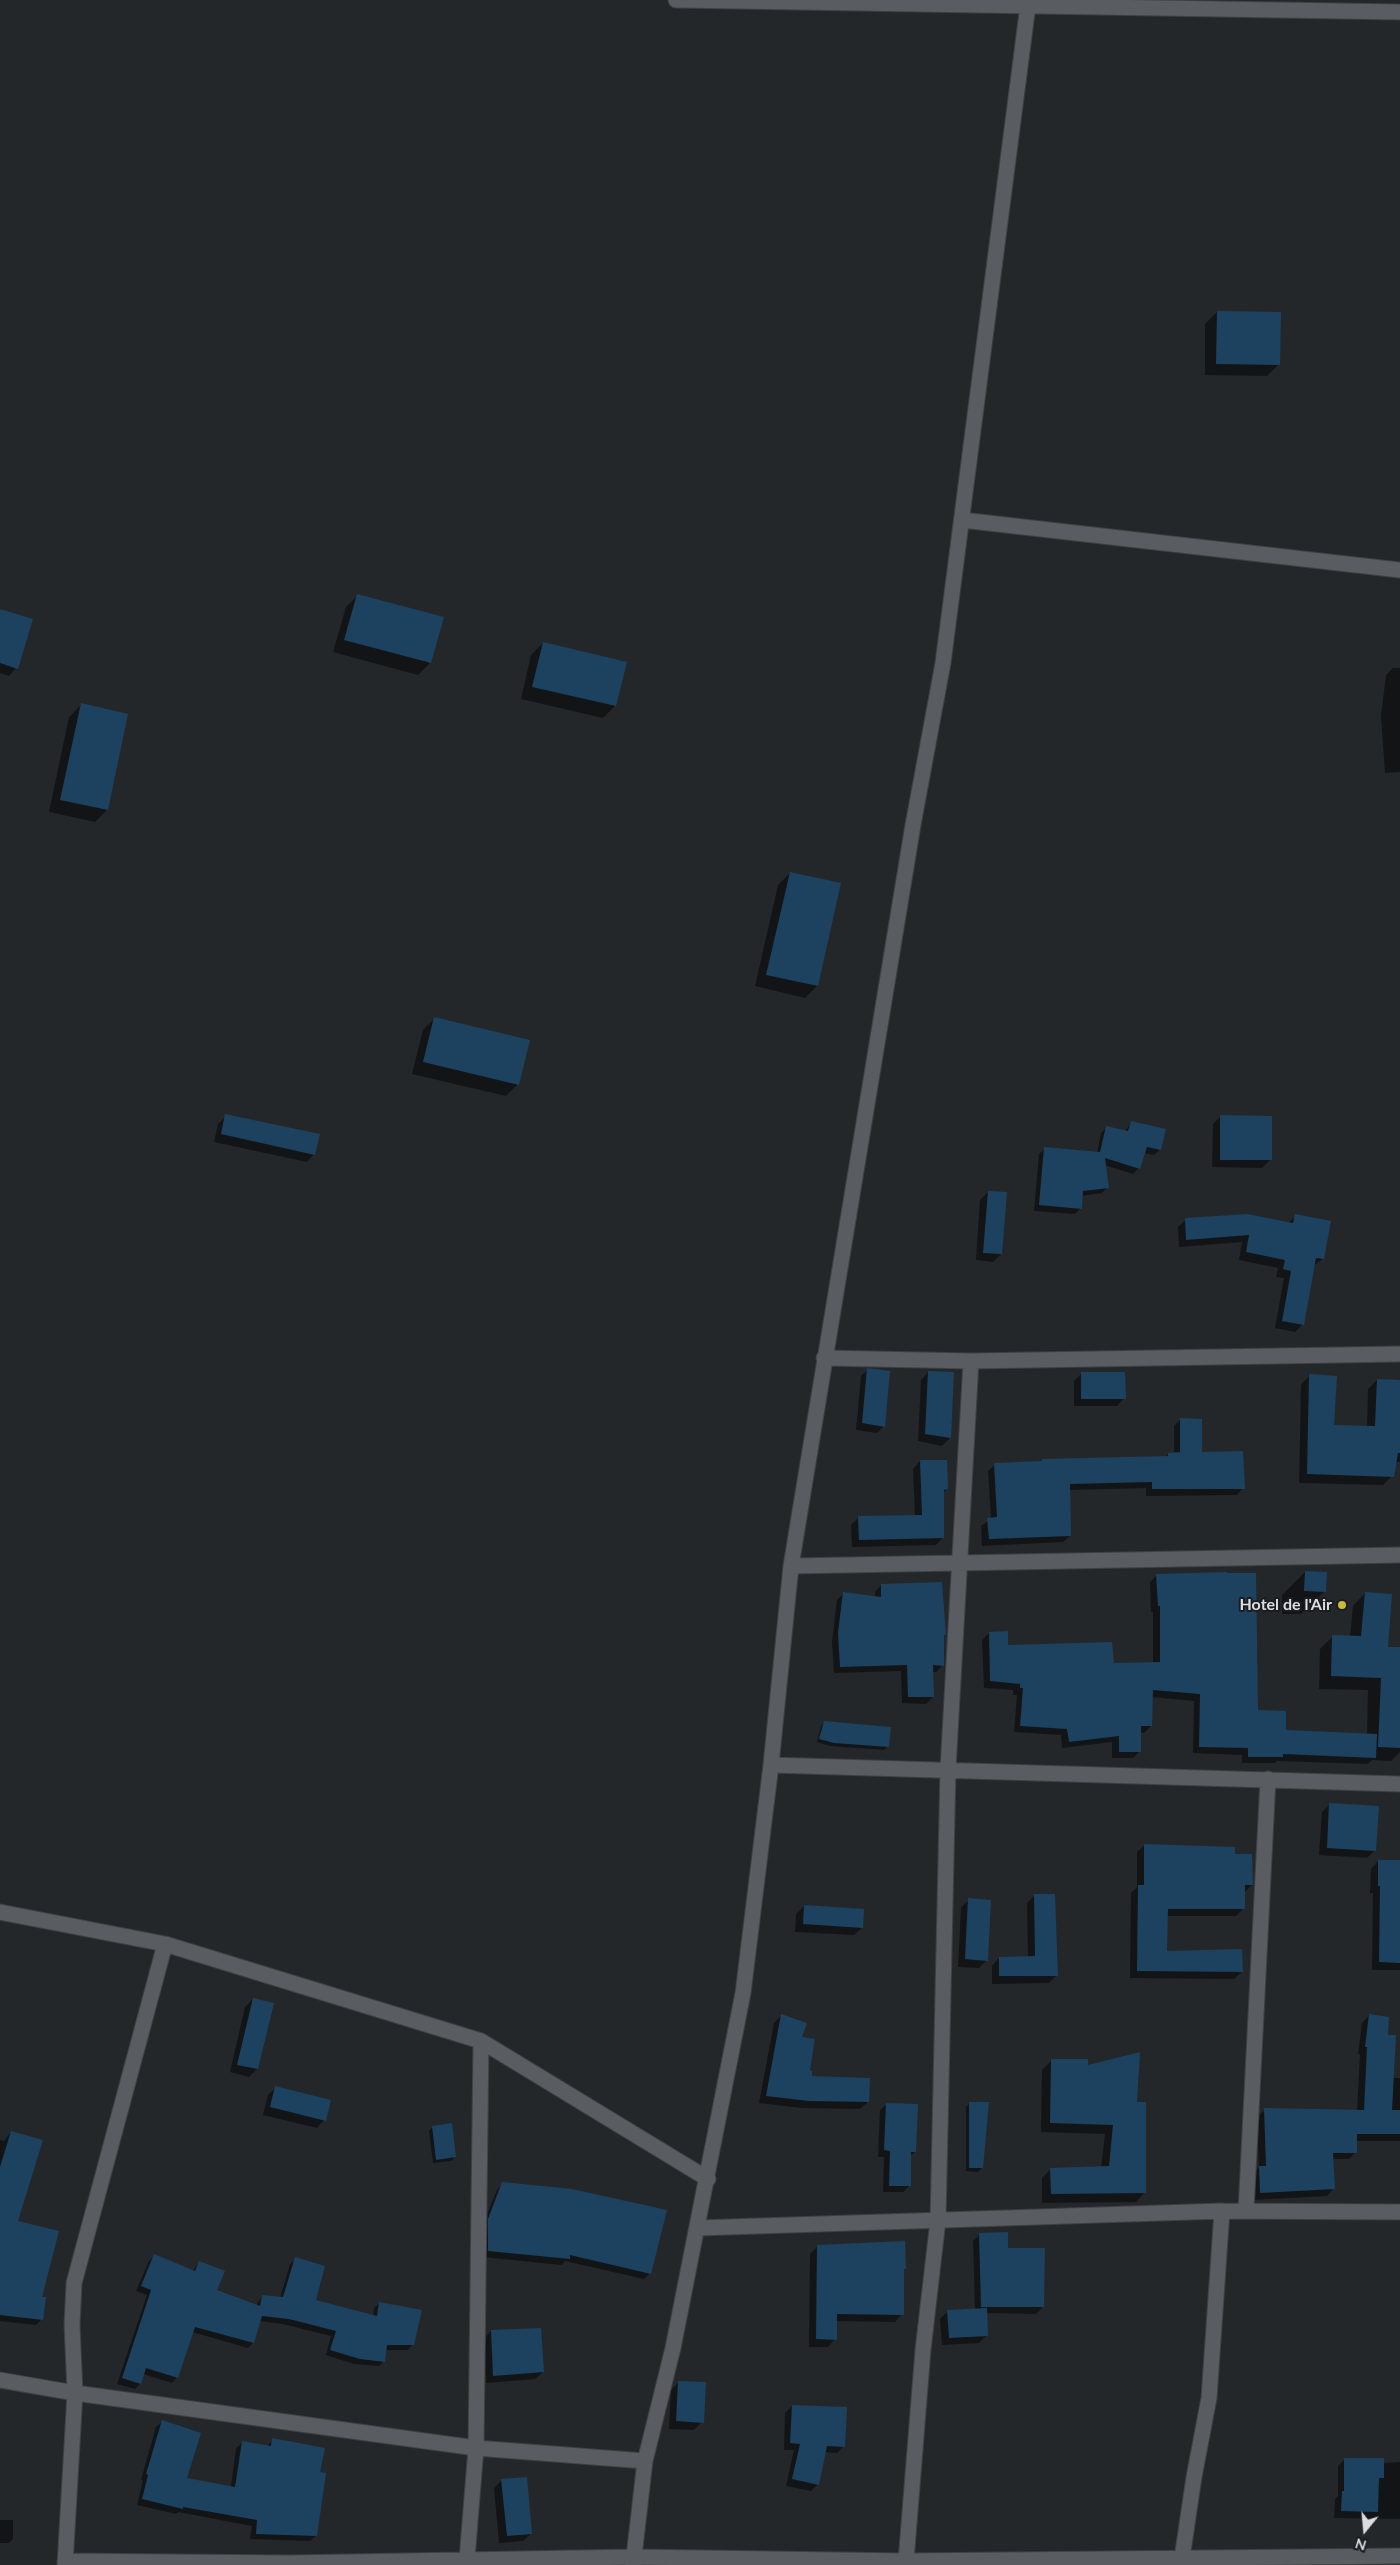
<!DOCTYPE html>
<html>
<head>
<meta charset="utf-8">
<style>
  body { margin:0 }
  #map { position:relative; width:1400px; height:2565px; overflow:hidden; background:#23272a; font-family:Lato,sans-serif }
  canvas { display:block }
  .north { position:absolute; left:1340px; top:2505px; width:50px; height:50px; -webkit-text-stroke:4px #1a1d20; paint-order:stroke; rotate:197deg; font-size:14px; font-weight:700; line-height:20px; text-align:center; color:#dbdddf }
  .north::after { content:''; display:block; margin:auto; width:18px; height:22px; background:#dbdddf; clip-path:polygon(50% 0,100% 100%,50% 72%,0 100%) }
</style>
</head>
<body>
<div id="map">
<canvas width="1400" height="2565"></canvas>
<div class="north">N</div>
</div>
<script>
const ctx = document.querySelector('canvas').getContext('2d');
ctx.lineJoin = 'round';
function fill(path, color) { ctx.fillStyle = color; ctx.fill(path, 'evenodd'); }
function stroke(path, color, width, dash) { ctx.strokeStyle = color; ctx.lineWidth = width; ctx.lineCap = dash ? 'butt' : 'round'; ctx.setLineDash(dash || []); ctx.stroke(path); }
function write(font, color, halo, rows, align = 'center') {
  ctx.font = font + ' Lato,sans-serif'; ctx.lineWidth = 4; ctx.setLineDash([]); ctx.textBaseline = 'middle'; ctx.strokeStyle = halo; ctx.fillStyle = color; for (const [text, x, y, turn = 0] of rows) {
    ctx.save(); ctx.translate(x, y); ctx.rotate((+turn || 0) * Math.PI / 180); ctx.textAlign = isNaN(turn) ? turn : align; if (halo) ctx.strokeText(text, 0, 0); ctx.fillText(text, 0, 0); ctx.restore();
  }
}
const shadow = new Path2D(`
  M 1217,312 L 1279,364 L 1267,376 L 1205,375 L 1205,324 Z
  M 358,595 L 430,663 L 418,675 L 333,652 L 346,607 Z
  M 0,611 L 16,668 L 9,676 L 0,673 Z
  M 543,643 L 615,706 L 603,718 L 521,699 L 531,655 Z
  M 1393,668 L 1400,668 L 1400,772 L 1385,773 L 1381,716 L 1386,675 Z
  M 81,705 L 127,715 L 107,810 L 95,822 L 49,812 L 69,717 Z
  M 790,873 L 840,884 L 817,986 L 805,998 L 755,986 L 778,885 Z
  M 435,1018 L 518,1084 L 506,1096 L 412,1074 L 423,1030 Z
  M 226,1116 L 314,1154 L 307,1162 L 214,1142 L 218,1124 Z
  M 1221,1116 L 1270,1160 L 1262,1168 L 1212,1167 L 1213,1124 Z
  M 1131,1123 L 1160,1150 L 1154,1155 L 1144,1153 L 1139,1168 L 1133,1174 L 1104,1165 L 1108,1187 L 1102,1193 L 1081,1196 L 1081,1208 L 1075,1214 L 1034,1211 L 1039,1154 L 1045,1149 L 1097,1153 L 1101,1133 L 1107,1127 L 1125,1131 Z
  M 988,1192 L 1001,1254 L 993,1262 L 976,1260 L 980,1200 Z
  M 1296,1216 L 1323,1259 L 1313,1266 L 1303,1324 L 1295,1332 L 1275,1328 L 1284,1278 L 1276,1277 L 1278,1268 L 1239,1260 L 1242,1242 L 1179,1247 L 1178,1227 L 1186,1220 L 1288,1223 Z
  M 868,1370 L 884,1426 L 877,1433 L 856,1430 L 861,1376 Z
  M 928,1372 L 950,1438 L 942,1446 L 918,1441 L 921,1380 Z
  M 1082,1373 L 1124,1398 L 1117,1406 L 1074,1406 L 1074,1381 Z
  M 1309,1376 L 1333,1426 L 1367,1427 L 1368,1389 L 1377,1380 L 1400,1380 L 1400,1462 L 1395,1462 L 1392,1476 L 1383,1485 L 1299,1483 L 1301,1385 Z
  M 1181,1419 L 1201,1453 L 1243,1488 L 1237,1495 L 1146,1496 L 1146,1488 L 1069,1490 L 1070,1536 L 1063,1542 L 982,1546 L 981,1526 L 991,1519 L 988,1471 L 995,1465 L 1040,1463 L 1043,1460 L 1165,1458 L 1168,1454 L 1174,1454 L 1174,1426 Z
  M 920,1461 L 946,1462 L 947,1489 L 943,1493 L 943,1537 L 936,1545 L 852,1547 L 851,1525 L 859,1517 L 915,1516 L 913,1469 Z
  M 1305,1572 L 1325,1591 L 1301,1614 L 1282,1614 L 1282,1595 Z
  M 1157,1575 L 1257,1712 L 1285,1731 L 1367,1735 L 1368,1690 L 1319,1689 L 1320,1649 L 1333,1636 L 1350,1637 L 1353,1606 L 1365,1593 L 1387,1648 L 1400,1648 L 1400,1752 L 1391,1761 L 1372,1760 L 1368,1764 L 1277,1761 L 1275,1763 L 1242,1763 L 1242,1755 L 1193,1753 L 1194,1701 L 1151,1697 L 1151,1726 L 1144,1733 L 1140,1732 L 1140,1751 L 1133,1758 L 1112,1758 L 1112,1742 L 1062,1748 L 1061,1735 L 1014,1732 L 1017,1695 L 1013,1695 L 1013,1690 L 984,1688 L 982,1640 L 989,1633 L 1007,1647 L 1113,1664 L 1153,1663 L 1153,1612 L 1151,1612 L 1150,1582 Z
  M 881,1585 L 945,1635 L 943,1637 L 943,1665 L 936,1672 L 932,1672 L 933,1697 L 926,1704 L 902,1703 L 901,1671 L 834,1673 L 832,1641 L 837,1600 L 844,1593 L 875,1597 L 875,1592 Z
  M 825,1722 L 888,1746 L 884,1750 L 830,1746 L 817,1742 L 821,1726 Z
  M 1330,1804 L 1375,1850 L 1367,1858 L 1319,1855 L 1322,1812 Z
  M 1145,1845 L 1233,1856 L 1252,1885 L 1244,1893 L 1243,1909 L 1236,1916 L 1166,1916 L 1166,1952 L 1242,1972 L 1234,1979 L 1130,1978 L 1131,1893 L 1137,1887 L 1137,1852 Z
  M 1378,1861 L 1400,1861 L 1400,1970 L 1372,1970 L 1373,1893 L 1370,1893 L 1371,1869 Z
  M 1034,1896 L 1057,1975 L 1049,1983 L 992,1984 L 992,1966 L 999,1958 L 1028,1958 L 1027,1903 Z
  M 969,1900 L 987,1960 L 979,1968 L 958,1967 L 961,1907 Z
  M 804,1906 L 862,1928 L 854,1935 L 795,1932 L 796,1914 Z
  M 253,1999 L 257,2069 L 249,2077 L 230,2072 L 245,2007 Z
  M 1369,2015 L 1386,2036 L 1392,2078 L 1400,2078 L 1400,2141 L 1356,2141 L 1356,2152 L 1349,2159 L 1332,2159 L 1334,2188 L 1327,2196 L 1253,2200 L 1252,2174 L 1259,2167 L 1257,2117 L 1265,2110 L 1357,2111 L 1360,2054 L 1358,2054 L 1362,2023 Z
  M 781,2016 L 800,2038 L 810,2077 L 868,2102 L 860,2109 L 801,2108 L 759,2103 L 774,2023 Z
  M 1052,2060 L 1086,2067 L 1136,2103 L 1145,2192 L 1136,2202 L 1042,2203 L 1042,2178 L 1051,2169 L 1101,2168 L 1105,2134 L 1041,2132 L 1042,2070 Z
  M 276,2087 L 324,2120 L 317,2128 L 263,2115 L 268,2095 Z
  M 887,2104 L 915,2152 L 910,2156 L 909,2186 L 903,2192 L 883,2192 L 884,2157 L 878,2157 L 880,2110 Z
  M 969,2104 L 982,2168 L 978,2172 L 966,2171 L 966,2107 Z
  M 432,2127 L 455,2157 L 451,2161 L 433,2163 L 429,2131 Z
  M 11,2132 L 17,2222 L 41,2298 L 42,2319 L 36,2325 L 0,2321 L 0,2140 L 4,2141 Z
  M 503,2183 L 650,2273 L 644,2279 L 565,2261 L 562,2265 L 482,2257 L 482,2226 L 497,2190 Z
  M 980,2234 L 1006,2249 L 1043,2307 L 1036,2314 L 986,2313 L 987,2335 L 979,2343 L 942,2345 L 940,2319 L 948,2311 L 975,2310 L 973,2241 Z
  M 817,2247 L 905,2269 L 902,2272 L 902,2314 L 895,2322 L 836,2321 L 835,2339 L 828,2347 L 809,2347 L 810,2254 Z
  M 154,2256 L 193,2271 L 199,2262 L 215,2291 L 256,2306 L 262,2296 L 280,2298 L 290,2264 L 296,2259 L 314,2301 L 373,2317 L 374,2308 L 380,2303 L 413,2344 L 408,2350 L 385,2350 L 384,2361 L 379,2366 L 354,2364 L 326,2355 L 331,2336 L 283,2324 L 259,2321 L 253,2343 L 248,2348 L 192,2332 L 177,2377 L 172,2383 L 143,2374 L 140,2384 L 135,2389 L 117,2384 L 147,2295 L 136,2291 L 149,2261 Z
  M 491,2331 L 543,2372 L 535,2379 L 486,2383 L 484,2339 Z
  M 679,2382 L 702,2422 L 694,2430 L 669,2429 L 671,2390 Z
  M 792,2406 L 844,2446 L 837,2453 L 825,2452 L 818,2484 L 811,2491 L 786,2486 L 794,2450 L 784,2450 L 785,2413 Z
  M 162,2422 L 185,2479 L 231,2487 L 236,2448 L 242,2443 L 267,2447 L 273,2439 L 319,2473 L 316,2536 L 310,2541 L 250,2539 L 252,2526 L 178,2512 L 176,2514 L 137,2505 L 143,2480 L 141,2480 L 156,2427 Z
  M 1345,2459 L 1383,2463 L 1400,2462 L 1400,2519 L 1334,2518 L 1335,2499 L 1338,2496 L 1338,2466 Z
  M 502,2480 L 531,2534 L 523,2541 L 499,2543 L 494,2488 Z
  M 0,2520 L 13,2520 L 13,2539 L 9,2543 L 0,2543 Z`);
const building = new Path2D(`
  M 1217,311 L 1281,312 L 1280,365 L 1216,364 Z
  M 357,594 L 444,617 L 431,663 L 344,640 Z
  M 0,609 L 33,619 L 18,669 L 0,663 Z
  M 543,642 L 627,662 L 616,706 L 532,687 Z
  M 81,703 L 128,714 L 108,810 L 60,800 Z
  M 790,872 L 841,883 L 818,986 L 766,975 Z
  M 434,1017 L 530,1040 L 519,1085 L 423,1062 Z
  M 225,1114 L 320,1134 L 315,1155 L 221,1134 Z
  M 1220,1115 L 1272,1116 L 1272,1160 L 1220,1160 Z
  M 1131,1121 L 1166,1129 L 1161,1150 L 1147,1147 L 1140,1169 L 1105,1158 L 1109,1188 L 1083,1191 L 1082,1209 L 1039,1205 L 1044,1147 L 1100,1152 L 1106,1126 L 1128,1131 Z
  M 988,1191 L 1007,1192 L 1002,1254 L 983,1253 Z
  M 1247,1214 L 1293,1223 L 1295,1214 L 1331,1221 L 1324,1259 L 1316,1258 L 1304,1325 L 1282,1321 L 1291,1271 L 1283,1269 L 1285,1260 L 1246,1252 L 1249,1235 L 1186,1240 L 1185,1218 Z
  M 867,1368 L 890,1371 L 885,1427 L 862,1423 Z
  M 928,1371 L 954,1372 L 951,1438 L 925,1434 Z
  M 1081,1372 L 1125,1372 L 1126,1399 L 1081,1399 Z
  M 1309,1374 L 1337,1376 L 1334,1425 L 1375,1426 L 1377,1379 L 1400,1380 L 1400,1453 L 1398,1453 L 1394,1477 L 1307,1474 Z
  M 1180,1418 L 1202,1419 L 1202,1452 L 1243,1451 L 1245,1489 L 1152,1489 L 1152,1482 L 1070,1484 L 1071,1536 L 989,1539 L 987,1518 L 997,1517 L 994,1463 L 1042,1461 L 1042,1459 L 1168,1456 L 1168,1453 L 1180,1452 Z
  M 920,1460 L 947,1460 L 948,1489 L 944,1490 L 944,1538 L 859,1540 L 858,1516 L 922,1515 Z
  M 1305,1571 L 1327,1572 L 1326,1592 L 1304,1591 Z
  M 1226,1572 L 1226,1573 L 1256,1573 L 1258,1710 L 1286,1711 L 1286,1730 L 1377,1734 L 1376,1758 L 1283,1754 L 1283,1757 L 1248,1757 L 1248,1748 L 1199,1747 L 1200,1694 L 1153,1690 L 1152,1726 L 1141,1726 L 1141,1752 L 1119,1752 L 1119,1736 L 1069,1742 L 1067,1729 L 1020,1726 L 1023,1688 L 1020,1688 L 1020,1684 L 990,1681 L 989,1632 L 1008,1631 L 1008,1645 L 1112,1642 L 1114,1663 L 1160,1662 L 1160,1606 L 1158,1606 L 1156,1574 Z
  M 942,1582 L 946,1635 L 944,1635 L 944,1666 L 933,1665 L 934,1697 L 908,1697 L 907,1665 L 840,1667 L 838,1633 L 843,1592 L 881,1597 L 881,1584 Z
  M 1365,1592 L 1392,1594 L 1388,1647 L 1400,1647 L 1400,1748 L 1378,1747 L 1381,1678 L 1331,1676 L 1332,1635 L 1361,1636 Z
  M 824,1721 L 891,1727 L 889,1747 L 834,1743 L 819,1739 Z
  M 1329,1803 L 1379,1806 L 1376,1851 L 1327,1848 Z
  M 1144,1844 L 1235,1847 L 1235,1854 L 1252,1854 L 1253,1885 L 1245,1885 L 1245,1909 L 1168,1909 L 1167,1951 L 1242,1949 L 1243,1972 L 1137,1971 L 1138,1885 L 1144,1885 Z
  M 1378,1860 L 1400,1860 L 1400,1963 L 1379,1962 L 1380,1886 L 1378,1886 Z
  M 1034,1894 L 1055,1894 L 1058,1976 L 999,1976 L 999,1957 L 1035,1956 Z
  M 968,1898 L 991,1900 L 988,1961 L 965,1959 Z
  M 804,1905 L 864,1909 L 863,1928 L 803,1924 Z
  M 253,1998 L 274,2003 L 258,2069 L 237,2065 Z
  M 781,2014 L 807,2023 L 802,2037 L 815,2039 L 810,2070 L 812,2071 L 812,2076 L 870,2078 L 869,2102 L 809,2101 L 766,2096 Z
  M 1369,2014 L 1389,2017 L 1388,2035 L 1396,2035 L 1392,2110 L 1400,2110 L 1400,2134 L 1357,2134 L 1357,2153 L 1333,2153 L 1335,2189 L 1260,2193 L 1259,2166 L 1266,2166 L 1264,2108 L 1364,2110 L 1367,2047 L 1365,2047 Z
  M 1140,2052 L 1137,2102 L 1146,2102 L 1146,2193 L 1051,2194 L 1050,2168 L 1109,2166 L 1113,2125 L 1050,2123 L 1051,2059 L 1088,2059 L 1088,2065 Z
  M 275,2086 L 331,2100 L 326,2121 L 270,2107 Z
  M 969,2102 L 989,2102 L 983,2168 L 969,2168 Z
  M 886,2103 L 918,2104 L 916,2152 L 911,2152 L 911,2186 L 889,2186 L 890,2151 L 884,2150 Z
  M 452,2123 L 456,2157 L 436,2160 L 432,2126 Z
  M 11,2131 L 43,2140 L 18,2221 L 59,2231 L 42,2297 L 46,2297 L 43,2320 L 0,2315 L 0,2167 Z
  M 502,2182 L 572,2189 L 667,2210 L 651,2274 L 570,2255 L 570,2259 L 488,2251 L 488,2219 Z
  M 1008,2232 L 1008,2248 L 1045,2248 L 1044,2307 L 981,2307 L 979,2233 Z
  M 905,2241 L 906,2269 L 904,2269 L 904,2315 L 837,2314 L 837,2340 L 816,2339 L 817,2245 Z
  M 154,2254 L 195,2271 L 199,2261 L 225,2271 L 217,2290 L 260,2306 L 262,2295 L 283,2297 L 295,2257 L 325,2266 L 316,2300 L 377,2316 L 379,2302 L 422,2310 L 414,2345 L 387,2345 L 385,2362 L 360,2359 L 330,2350 L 336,2331 L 289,2319 L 262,2316 L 254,2343 L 195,2327 L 178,2378 L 146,2368 L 141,2384 L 122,2378 L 151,2290 L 141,2286 Z
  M 987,2308 L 988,2336 L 949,2338 L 947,2310 Z
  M 541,2328 L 544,2372 L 493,2376 L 491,2330 Z
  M 678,2381 L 706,2382 L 704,2423 L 676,2421 Z
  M 792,2405 L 847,2407 L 845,2447 L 827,2446 L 819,2485 L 792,2479 L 800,2444 L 790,2443 Z
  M 162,2420 L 201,2433 L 187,2478 L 235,2487 L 242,2441 L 271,2446 L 272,2438 L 325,2448 L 320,2472 L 326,2473 L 317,2536 L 256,2534 L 257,2520 L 183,2507 L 183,2509 L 142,2499 L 148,2475 L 146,2474 Z
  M 1344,2458 L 1384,2458 L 1384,2478 L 1379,2478 L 1378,2512 L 1341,2511 L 1342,2491 L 1344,2491 Z
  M 527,2477 L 532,2534 L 507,2536 L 501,2479 Z`);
const minor = new Path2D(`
  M 676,0 L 1400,12
  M 962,520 L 1400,570
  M 824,1358 L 971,1361 L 1400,1354
  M 791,1566 L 1400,1555
  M 771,1765 L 1400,1784
  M 0,1912 L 165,1944
  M 1246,2211 L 1268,1779
  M 697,2228 L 1222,2211 L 1400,2212
  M 0,2380 L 75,2393 L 476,2448 L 645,2461
  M 467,2559 L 476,2448 L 481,2041
  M 65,2561 L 289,2563 L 634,2557 L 906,2561 L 1400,2556
  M 906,2561 L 923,2350 L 938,2220 L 948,1769 L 971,1361
  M 65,2565 L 75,2393 L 72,2325 L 74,2283 L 165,1944 L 481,2041 L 708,2179
  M 633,2565 L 645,2461 L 673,2348 L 743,1993 L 771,1765 L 791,1566 L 913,825 L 943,663 L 1028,5
  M 1181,2565 L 1194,2477 L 1209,2398 L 1222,2211`);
const markers = [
  [1342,1605,5,"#cbb939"]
];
const poiNames = [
  ["Hotel de l'Air",1332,1605]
];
fill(shadow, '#0007');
fill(building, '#1c4260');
stroke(minor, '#3e4143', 17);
stroke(minor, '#595c60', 15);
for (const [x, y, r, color] of markers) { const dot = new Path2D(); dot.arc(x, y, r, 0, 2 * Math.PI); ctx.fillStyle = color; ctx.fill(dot); stroke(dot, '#1a1d20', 2); }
write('bold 16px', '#dbdddf', '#1a1d20', poiNames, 'right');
</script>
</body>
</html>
